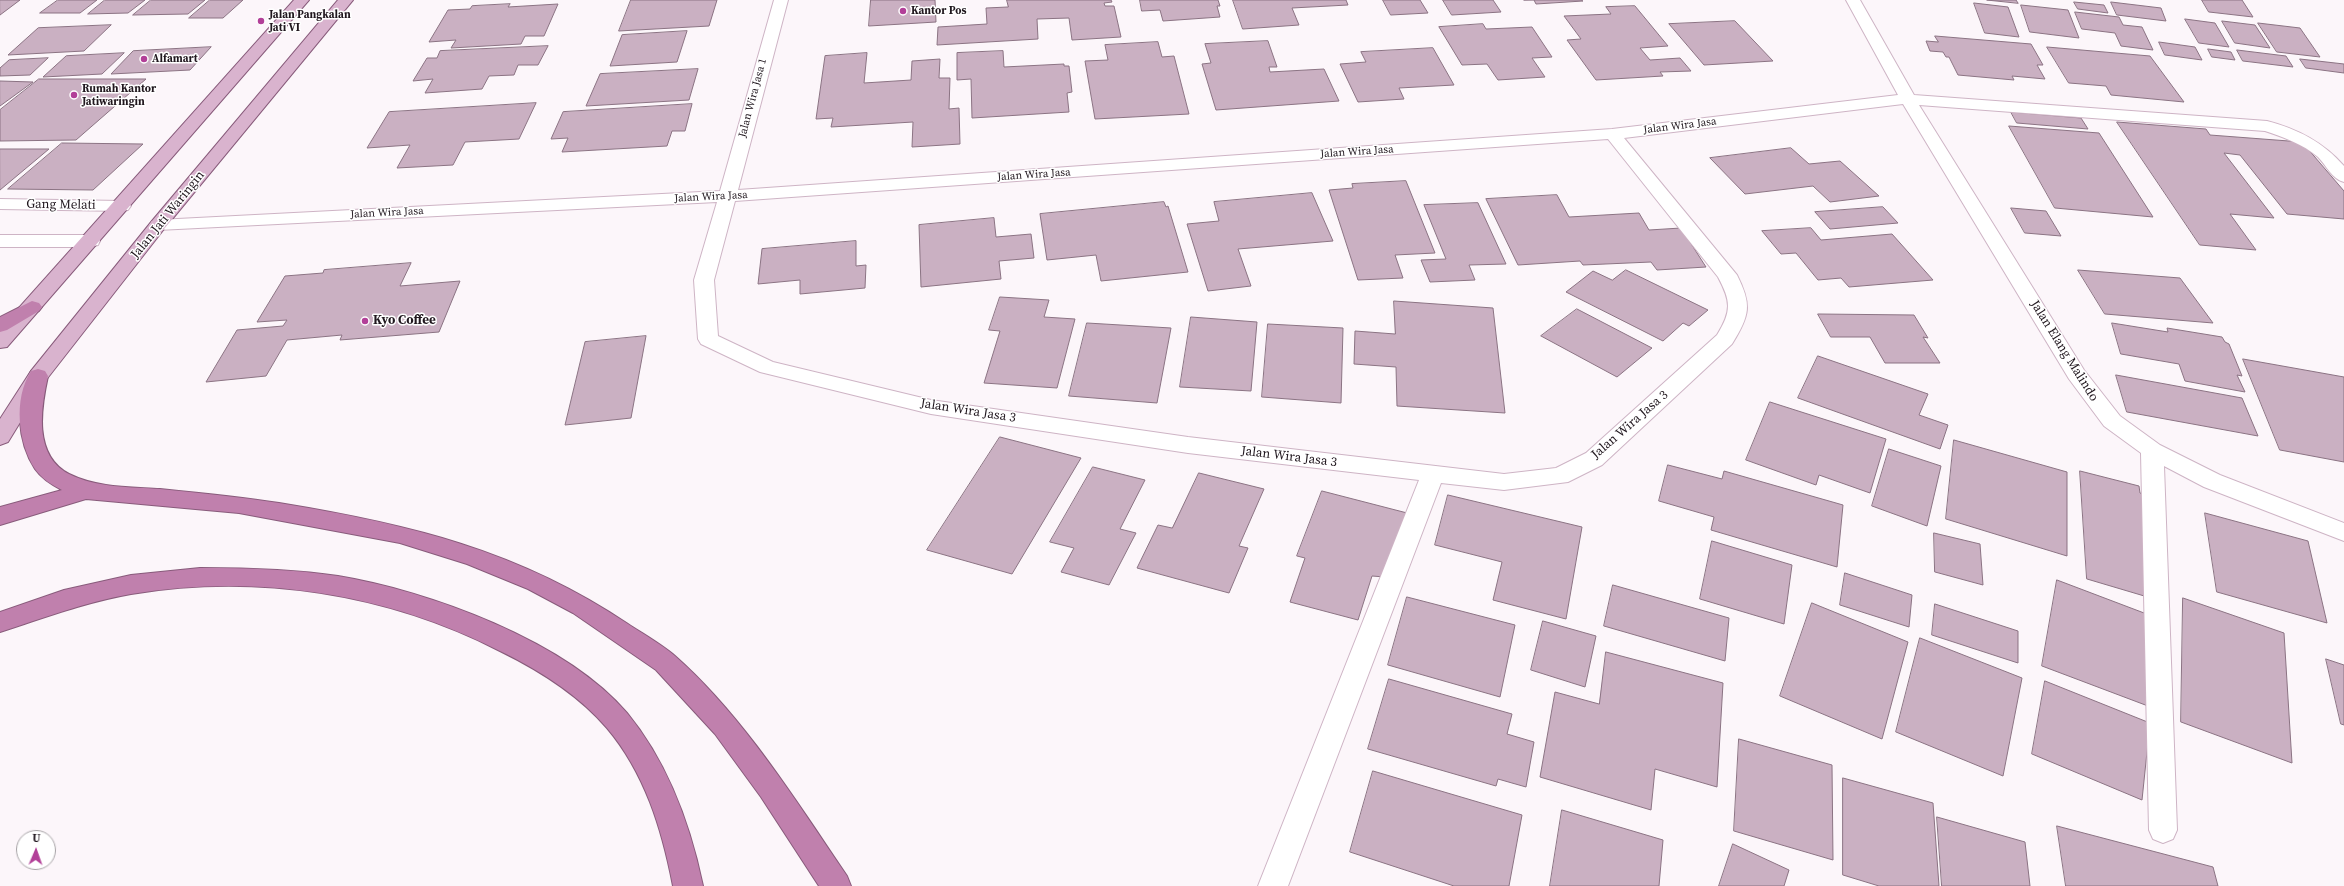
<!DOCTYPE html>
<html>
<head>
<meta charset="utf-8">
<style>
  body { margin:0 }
  #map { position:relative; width:2344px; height:886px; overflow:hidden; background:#fcf6fa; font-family:"Source Serif 4",serif }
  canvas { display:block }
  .north { position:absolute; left:16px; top:830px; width:40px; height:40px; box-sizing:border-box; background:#fff; border:1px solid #a6a2a5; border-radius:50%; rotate:2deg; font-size:11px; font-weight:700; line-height:16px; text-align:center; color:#20171e }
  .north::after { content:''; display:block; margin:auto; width:14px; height:18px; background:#b23f98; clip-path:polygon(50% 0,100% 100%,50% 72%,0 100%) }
</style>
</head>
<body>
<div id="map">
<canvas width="2344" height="886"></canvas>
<div class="north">U</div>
</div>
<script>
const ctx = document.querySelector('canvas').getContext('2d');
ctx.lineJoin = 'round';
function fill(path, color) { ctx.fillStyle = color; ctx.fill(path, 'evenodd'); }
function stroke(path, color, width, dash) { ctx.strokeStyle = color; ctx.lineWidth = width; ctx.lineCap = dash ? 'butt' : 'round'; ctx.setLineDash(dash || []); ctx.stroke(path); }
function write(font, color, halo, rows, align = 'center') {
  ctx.font = font + ' "Source Serif 4",serif'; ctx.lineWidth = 3; ctx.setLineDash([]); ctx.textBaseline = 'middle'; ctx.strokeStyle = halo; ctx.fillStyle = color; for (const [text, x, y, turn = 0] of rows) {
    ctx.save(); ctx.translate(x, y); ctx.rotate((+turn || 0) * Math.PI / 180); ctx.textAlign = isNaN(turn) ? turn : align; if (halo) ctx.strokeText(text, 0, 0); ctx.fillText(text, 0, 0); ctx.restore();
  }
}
const building = new Path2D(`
  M 0,0 L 20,0 L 0,15 Z
  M 58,0 L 97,0 L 80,13 L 40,13 Z
  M 105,0 L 145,0 L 128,13 L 88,14 Z
  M 151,0 L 205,0 L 188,14 L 133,15 Z
  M 210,0 L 243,0 L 223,18 L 189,18 Z
  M 631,0 L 717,0 L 709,26 L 619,31 Z
  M 871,0 L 935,0 L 936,22 L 869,26 Z
  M 1007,0 L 1111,0 L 1112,2 L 1104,3 L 1105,6 L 1114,6 L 1121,37 L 1072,40 L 1069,18 L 1037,19 L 1038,39 L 937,45 L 938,27 L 987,24 L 986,8 L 1008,7 Z
  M 1140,0 L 1218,0 L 1220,6 L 1217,6 L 1220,17 L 1163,21 L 1160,10 L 1142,11 Z
  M 1233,0 L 1346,0 L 1348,5 L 1292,8 L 1299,25 L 1243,29 Z
  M 1383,0 L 1420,0 L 1428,13 L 1391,15 Z
  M 1443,0 L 1493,0 L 1501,12 L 1452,15 Z
  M 1524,0 L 1581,0 L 1583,1 L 1536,4 L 1534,0 Z
  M 1987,0 L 2016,0 L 2018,3 Z
  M 2202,0 L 2242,0 L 2253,17 L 2209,12 Z
  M 2074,2 L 2104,5 L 2108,13 L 2078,9 Z
  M 2111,2 L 2161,8 L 2166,21 L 2117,15 Z
  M 1974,3 L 2008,7 L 2019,37 L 1985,33 Z
  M 510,4 L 508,7 L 558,4 L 544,36 L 525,36 L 521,44 L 451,48 L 456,40 L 429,42 L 448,10 L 470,9 L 472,6 Z
  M 2021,5 L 2068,10 L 2079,38 L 2030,32 Z
  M 1635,6 L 1668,46 L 1640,48 L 1650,60 L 1680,58 L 1691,71 L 1660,72 L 1663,76 L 1596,80 L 1567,40 L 1581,39 L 1564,16 L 1611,14 L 1606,7 Z
  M 2075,12 L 2119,17 L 2123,25 L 2142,27 L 2153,50 L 2121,46 L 2115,33 L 2082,29 Z
  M 2185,19 L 2215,23 L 2229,47 L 2199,43 Z
  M 1735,21 L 1773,61 L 1704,65 L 1669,24 Z
  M 2222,21 L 2255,25 L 2270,48 L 2235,43 Z
  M 2258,23 L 2300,28 L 2320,57 L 2277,52 Z
  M 1483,24 L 1486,29 L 1532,27 L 1552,57 L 1532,58 L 1545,77 L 1498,80 L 1487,64 L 1462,65 L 1439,27 Z
  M 111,25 L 84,51 L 8,55 L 38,28 Z
  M 687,31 L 677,62 L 610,66 L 622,35 Z
  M 1935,36 L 2031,44 L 2043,65 L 2037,65 L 2045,79 L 2012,76 L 2014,80 L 1958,75 L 1949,57 L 1946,57 L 1943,52 L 1930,51 L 1926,41 L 1938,42 Z
  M 1268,41 L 1277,67 L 1269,67 L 1270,72 L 1324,69 L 1339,101 L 1216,110 L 1202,64 L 1211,63 L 1205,44 Z
  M 1158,42 L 1162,57 L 1174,56 L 1189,114 L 1095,119 L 1085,61 L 1108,60 L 1105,45 Z
  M 2159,42 L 2195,47 L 2202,60 L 2165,55 Z
  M 548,46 L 538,65 L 518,65 L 514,75 L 489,76 L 482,89 L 425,93 L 433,79 L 413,81 L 427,58 L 437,58 L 440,51 Z
  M 211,47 L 190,70 L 111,74 L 133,51 Z
  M 2047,47 L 2150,56 L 2184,102 L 2111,95 L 2106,86 L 2069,83 Z
  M 1433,48 L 1454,85 L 1399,88 L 1404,99 L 1358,102 L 1340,64 L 1366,62 L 1361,52 Z
  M 2208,49 L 2231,52 L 2235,60 L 2212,57 Z
  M 2237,50 L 2286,56 L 2293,67 L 2243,61 Z
  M 1003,51 L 1004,67 L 1064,64 L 1064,66 L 1069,66 L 1072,92 L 1067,93 L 1069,112 L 972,118 L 971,79 L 957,80 L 957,53 Z
  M 124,53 L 102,74 L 43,77 L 66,56 Z
  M 867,53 L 864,83 L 911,80 L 912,61 L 940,59 L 939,78 L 950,78 L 949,109 L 959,108 L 960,144 L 912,147 L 913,122 L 831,127 L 833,118 L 816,119 L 825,56 Z
  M 48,58 L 30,75 L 0,76 L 0,68 L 9,60 Z
  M 2300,59 L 2344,64 L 2344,73 L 2306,68 Z
  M 698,69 L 689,100 L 586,106 L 600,74 Z
  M 39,79 L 146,79 L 76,140 L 0,141 L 0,110 Z
  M 0,81 L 33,82 L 0,106 Z
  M 536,103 L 519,139 L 465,142 L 453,165 L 397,168 L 410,145 L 367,148 L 389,112 Z
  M 692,104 L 685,131 L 672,131 L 667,146 L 562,152 L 568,138 L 551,139 L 563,112 Z
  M 2011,112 L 2081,118 L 2088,129 L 2017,123 Z
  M 2117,122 L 2206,129 L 2210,135 L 2302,142 L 2344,191 L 2344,219 L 2287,214 L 2240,155 L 2224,153 L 2274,218 L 2230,214 L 2256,250 L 2200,245 Z
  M 2009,126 L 2099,133 L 2153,217 L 2055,208 Z
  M 62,143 L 143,144 L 93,190 L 8,189 Z
  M 1791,148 L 1809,164 L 1840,161 L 1879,196 L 1830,202 L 1813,186 L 1745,194 L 1710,158 Z
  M 0,149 L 49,149 L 0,190 Z
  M 1406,181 L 1435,253 L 1395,255 L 1403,278 L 1358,280 L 1329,190 L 1353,188 L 1352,184 Z
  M 1312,193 L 1333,241 L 1238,249 L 1251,286 L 1208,291 L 1187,224 L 1219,221 L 1214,202 Z
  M 1557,195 L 1569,217 L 1639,213 L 1649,230 L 1681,228 L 1706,267 L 1657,270 L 1651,262 L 1583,265 L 1580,261 L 1518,265 L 1486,199 Z
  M 1164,202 L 1166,207 L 1168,206 L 1188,272 L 1101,281 L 1096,255 L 1047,260 L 1040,214 Z
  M 1478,203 L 1506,264 L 1469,265 L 1475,280 L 1430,282 L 1421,260 L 1446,259 L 1424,205 Z
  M 1883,207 L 1898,223 L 1830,229 L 1815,212 Z
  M 2011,208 L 2046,211 L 2061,236 L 2025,233 Z
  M 994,218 L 996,237 L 1031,234 L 1034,258 L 999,261 L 1001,279 L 921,287 L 919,225 Z
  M 1811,228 L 1821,240 L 1892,234 L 1933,280 L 1849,287 L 1841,278 L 1818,280 L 1796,253 L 1781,254 L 1762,231 Z
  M 856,241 L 856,266 L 866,265 L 865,288 L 800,294 L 800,280 L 758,284 L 762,249 Z
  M 411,263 L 400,286 L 460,281 L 439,332 L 340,340 L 342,335 L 287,340 L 266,376 L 206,382 L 237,330 L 283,326 L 287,320 L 257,322 L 285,276 L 323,273 L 324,270 Z
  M 1626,270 L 1708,310 L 1689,326 L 1683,323 L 1663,341 L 1566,292 L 1593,271 L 1612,280 Z
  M 2078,270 L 2180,278 L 2213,323 L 2105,314 Z
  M 1000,297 L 1049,300 L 1044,317 L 1075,319 L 1057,388 L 984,383 L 1000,331 L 989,330 Z
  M 1394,301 L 1493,308 L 1505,413 L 1397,406 L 1396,367 L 1354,364 L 1355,331 L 1395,334 Z
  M 1577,309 L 1652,348 L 1617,377 L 1541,336 Z
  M 1818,314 L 1914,315 L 1928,338 L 1923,337 L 1940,363 L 1885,363 L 1870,337 L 1831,337 Z
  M 1191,317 L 1257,322 L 1251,391 L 1180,387 Z
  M 1087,323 L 1171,328 L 1157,403 L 1069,396 Z
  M 2112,323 L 2168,332 L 2167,328 L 2222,337 L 2225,342 L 2229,344 L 2242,376 L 2237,375 L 2245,392 L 2185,381 L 2179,364 L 2121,354 Z
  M 1268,324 L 1343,328 L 1341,403 L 1262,397 Z
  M 646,336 L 631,418 L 565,425 L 585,342 Z
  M 1818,356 L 1928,394 L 1919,415 L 1948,425 L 1940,449 L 1798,398 Z
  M 2243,359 L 2344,377 L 2344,462 L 2280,450 Z
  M 2116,375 L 2242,398 L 2258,436 L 2127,412 Z
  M 1770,402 L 1886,439 L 1870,493 L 1819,475 L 1816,485 L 1746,460 Z
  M 1000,437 L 1081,458 L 1012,574 L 927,550 Z
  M 1954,440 L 2067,472 L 2067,556 L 1946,519 Z
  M 1889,449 L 1941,466 L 1927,526 L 1872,506 Z
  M 1668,465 L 1722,479 L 1724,471 L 1843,505 L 1837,567 L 1711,530 L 1714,517 L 1659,501 Z
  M 1093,467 L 1145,480 L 1120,529 L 1136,533 L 1109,585 L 1061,572 L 1074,548 L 1050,542 Z
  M 2080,471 L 2139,486 L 2140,493 L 2147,496 L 2151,598 L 2087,579 Z
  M 1199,473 L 1264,489 L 1239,546 L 1248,548 L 1229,593 L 1137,568 L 1158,525 L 1172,528 Z
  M 1322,491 L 1411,514 L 1385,577 L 1372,576 L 1358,620 L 1290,602 L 1305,558 L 1297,556 Z
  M 1448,495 L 1582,527 L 1566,619 L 1493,600 L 1502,562 L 1435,545 Z
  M 2205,513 L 2308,541 L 2327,623 L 2217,592 Z
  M 1934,533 L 1980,544 L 1983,585 L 1935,572 Z
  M 1712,541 L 1792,565 L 1784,624 L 1700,599 Z
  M 1845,573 L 1912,595 L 1909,627 L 1840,605 Z
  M 2057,580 L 2152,616 L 2148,706 L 2042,666 Z
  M 1613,585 L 1729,618 L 1725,661 L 1604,626 Z
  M 1407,597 L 1515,625 L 1500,697 L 1388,665 Z
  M 2183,598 L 2284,633 L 2292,763 L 2181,722 Z
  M 1812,603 L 1908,642 L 1882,739 L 1780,696 Z
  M 1935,604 L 2018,631 L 2018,663 L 1932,635 Z
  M 1543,621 L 1596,636 L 1585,687 L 1531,670 Z
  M 1920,638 L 2022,678 L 2003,776 L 1896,732 Z
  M 1606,652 L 1723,683 L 1717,787 L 1655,769 L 1651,810 L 1540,777 L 1555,692 L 1599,704 Z
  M 2326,659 L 2344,665 L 2344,725 L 2341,724 Z
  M 1389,679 L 1512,714 L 1507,734 L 1534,742 L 1526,787 L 1498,779 L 1496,786 L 1368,749 Z
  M 2045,681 L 2150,723 L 2142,800 L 2032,754 Z
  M 1739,739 L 1832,765 L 1833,860 L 1734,831 Z
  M 1373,771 L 1522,815 L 1509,886 L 1454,886 L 1350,852 Z
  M 1843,778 L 1933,803 L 1939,886 L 1879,886 L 1843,875 Z
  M 1562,810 L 1663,840 L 1659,886 L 1550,886 Z
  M 1937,817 L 2025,842 L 2030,886 L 1942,886 Z
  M 2057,826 L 2213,867 L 2218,886 L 2066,886 Z
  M 1733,844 L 1789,870 L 1784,886 L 1719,886 Z`);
const minor = new Path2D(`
  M 774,0 L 788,0 L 738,190 L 1612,129 L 1898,95 L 1846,0 L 1860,0 L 1914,95 L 2267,121 C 2298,129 2323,142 2344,166 L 2344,182 C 2332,179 2326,165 2318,157 C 2303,144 2283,137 2265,131 L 1919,105 L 2084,370 L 2120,416 L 2160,445 L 2220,475 L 2344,523 L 2344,541 L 2204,487 L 2164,466 L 2177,830 L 2173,839 L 2163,843 L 2153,839 L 2149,830 L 2141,453 L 2104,426 L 2069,379 L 1903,104 L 1624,138 L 1737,275 C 1752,305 1750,315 1732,344 L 1602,465 L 1568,482 L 1504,490 L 1441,483 L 1288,886 L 1258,886 L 1419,480 L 1188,453 L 931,414 L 760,372 L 701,344 L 698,339 L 694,280 L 717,202 L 158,230 L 152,229 L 149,225 L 152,221 L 158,220 L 720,191 ZM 1608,139 L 1718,277 C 1731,301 1732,311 1717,335 L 1586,453 L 1556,468 L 1504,474 L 1188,437 L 931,400 L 773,362 L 718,336 L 714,280 L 735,201 Z
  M 0,199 L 122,201 L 128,202 L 131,206 L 128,210 L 122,211 L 0,209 Z
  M 0,235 L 91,235 L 98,237 L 100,241 L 98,245 L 91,247 L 0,247 Z`);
const major = new Path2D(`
  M 294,0 L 309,0 L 7,347 L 0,348 L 0,329 Z
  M 338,0 L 353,0 L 164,229 L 46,380 L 8,442 L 0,445 L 0,419 L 31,371 L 152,221 Z`);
const highway = new Path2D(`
  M 32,301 L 39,303 L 42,307 L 39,311 L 7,330 L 0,332 L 0,317 Z
  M 38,369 L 45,371 L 48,376 C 41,408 33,455 69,474 C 97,488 130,487 160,489 C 200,493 239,497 279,503 C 408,524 518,550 628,624 C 643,634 661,644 675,656 C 743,716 796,801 847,876 L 851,886 L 819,886 L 761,797 L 715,734 L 656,670 L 573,613 L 528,589 L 467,564 L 400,543 L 239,513 L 86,499 L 0,525 L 0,507 L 62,490 C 52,485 42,479 35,469 C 18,443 13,399 31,371 Z
  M 200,568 C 246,568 292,569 338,576 C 429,591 566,641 627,713 C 668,763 690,824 703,886 L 673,886 C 662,829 645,773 607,728 C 578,694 539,670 500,651 C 387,593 256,573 131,594 C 86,602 43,618 0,632 L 0,612 L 64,590 L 131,575 Z`);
const markers = [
  [903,11,4,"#b23f98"],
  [261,21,4,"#b23f98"],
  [144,59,4,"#b23f98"],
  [74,95,4,"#b23f98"],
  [365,321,4,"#b23f98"]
];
const farPoinames = [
  ["Kantor Pos",911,11],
  ["Jalan Pangkalan",269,15],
  ["Jati VI",269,28],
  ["Alfamart",152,59],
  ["Rumah Kantor",82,89],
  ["Jatiwaringin",82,102]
];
const farStreetnames = [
  ["Jalan Wira Jasa 1",753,98,-75],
  ["Jalan Wira Jasa",1680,126,-7],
  ["Jalan Wira Jasa",1357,152,-4],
  ["Jalan Wira Jasa",1034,175,-4],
  ["Jalan Wira Jasa",711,197,-3],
  ["Jalan Wira Jasa",387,213,-3]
];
const streetNames = [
  ["Gang Melati",61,205,1],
  ["Jalan Jati Waringin",168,215,-51],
  ["Jalan Elang Malindo",2064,351,58],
  ["Jalan Wira Jasa 3",968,411,9],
  ["Jalan Wira Jasa 3",1630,425,-41],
  ["Jalan Wira Jasa 3",1289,457,7]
];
const poiNames = [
  ["Kyo Coffee",373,321]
];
fill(building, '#cab0c2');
stroke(building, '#8b7383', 1);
stroke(minor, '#ceb4c5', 2);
stroke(major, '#885b7b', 2);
stroke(highway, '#885b7b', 2);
fill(minor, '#fff');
fill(major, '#d9b3ce');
fill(highway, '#c080ad');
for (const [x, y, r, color] of markers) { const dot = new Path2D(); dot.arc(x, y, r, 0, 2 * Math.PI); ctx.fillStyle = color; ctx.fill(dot); stroke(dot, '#fff', 1.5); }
write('bold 11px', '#20171e', '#fff', farPoinames, 'left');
write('11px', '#20171e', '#fff', farStreetnames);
write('13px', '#20171e', '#fff', streetNames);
write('bold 13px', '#20171e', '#fff', poiNames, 'left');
</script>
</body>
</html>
